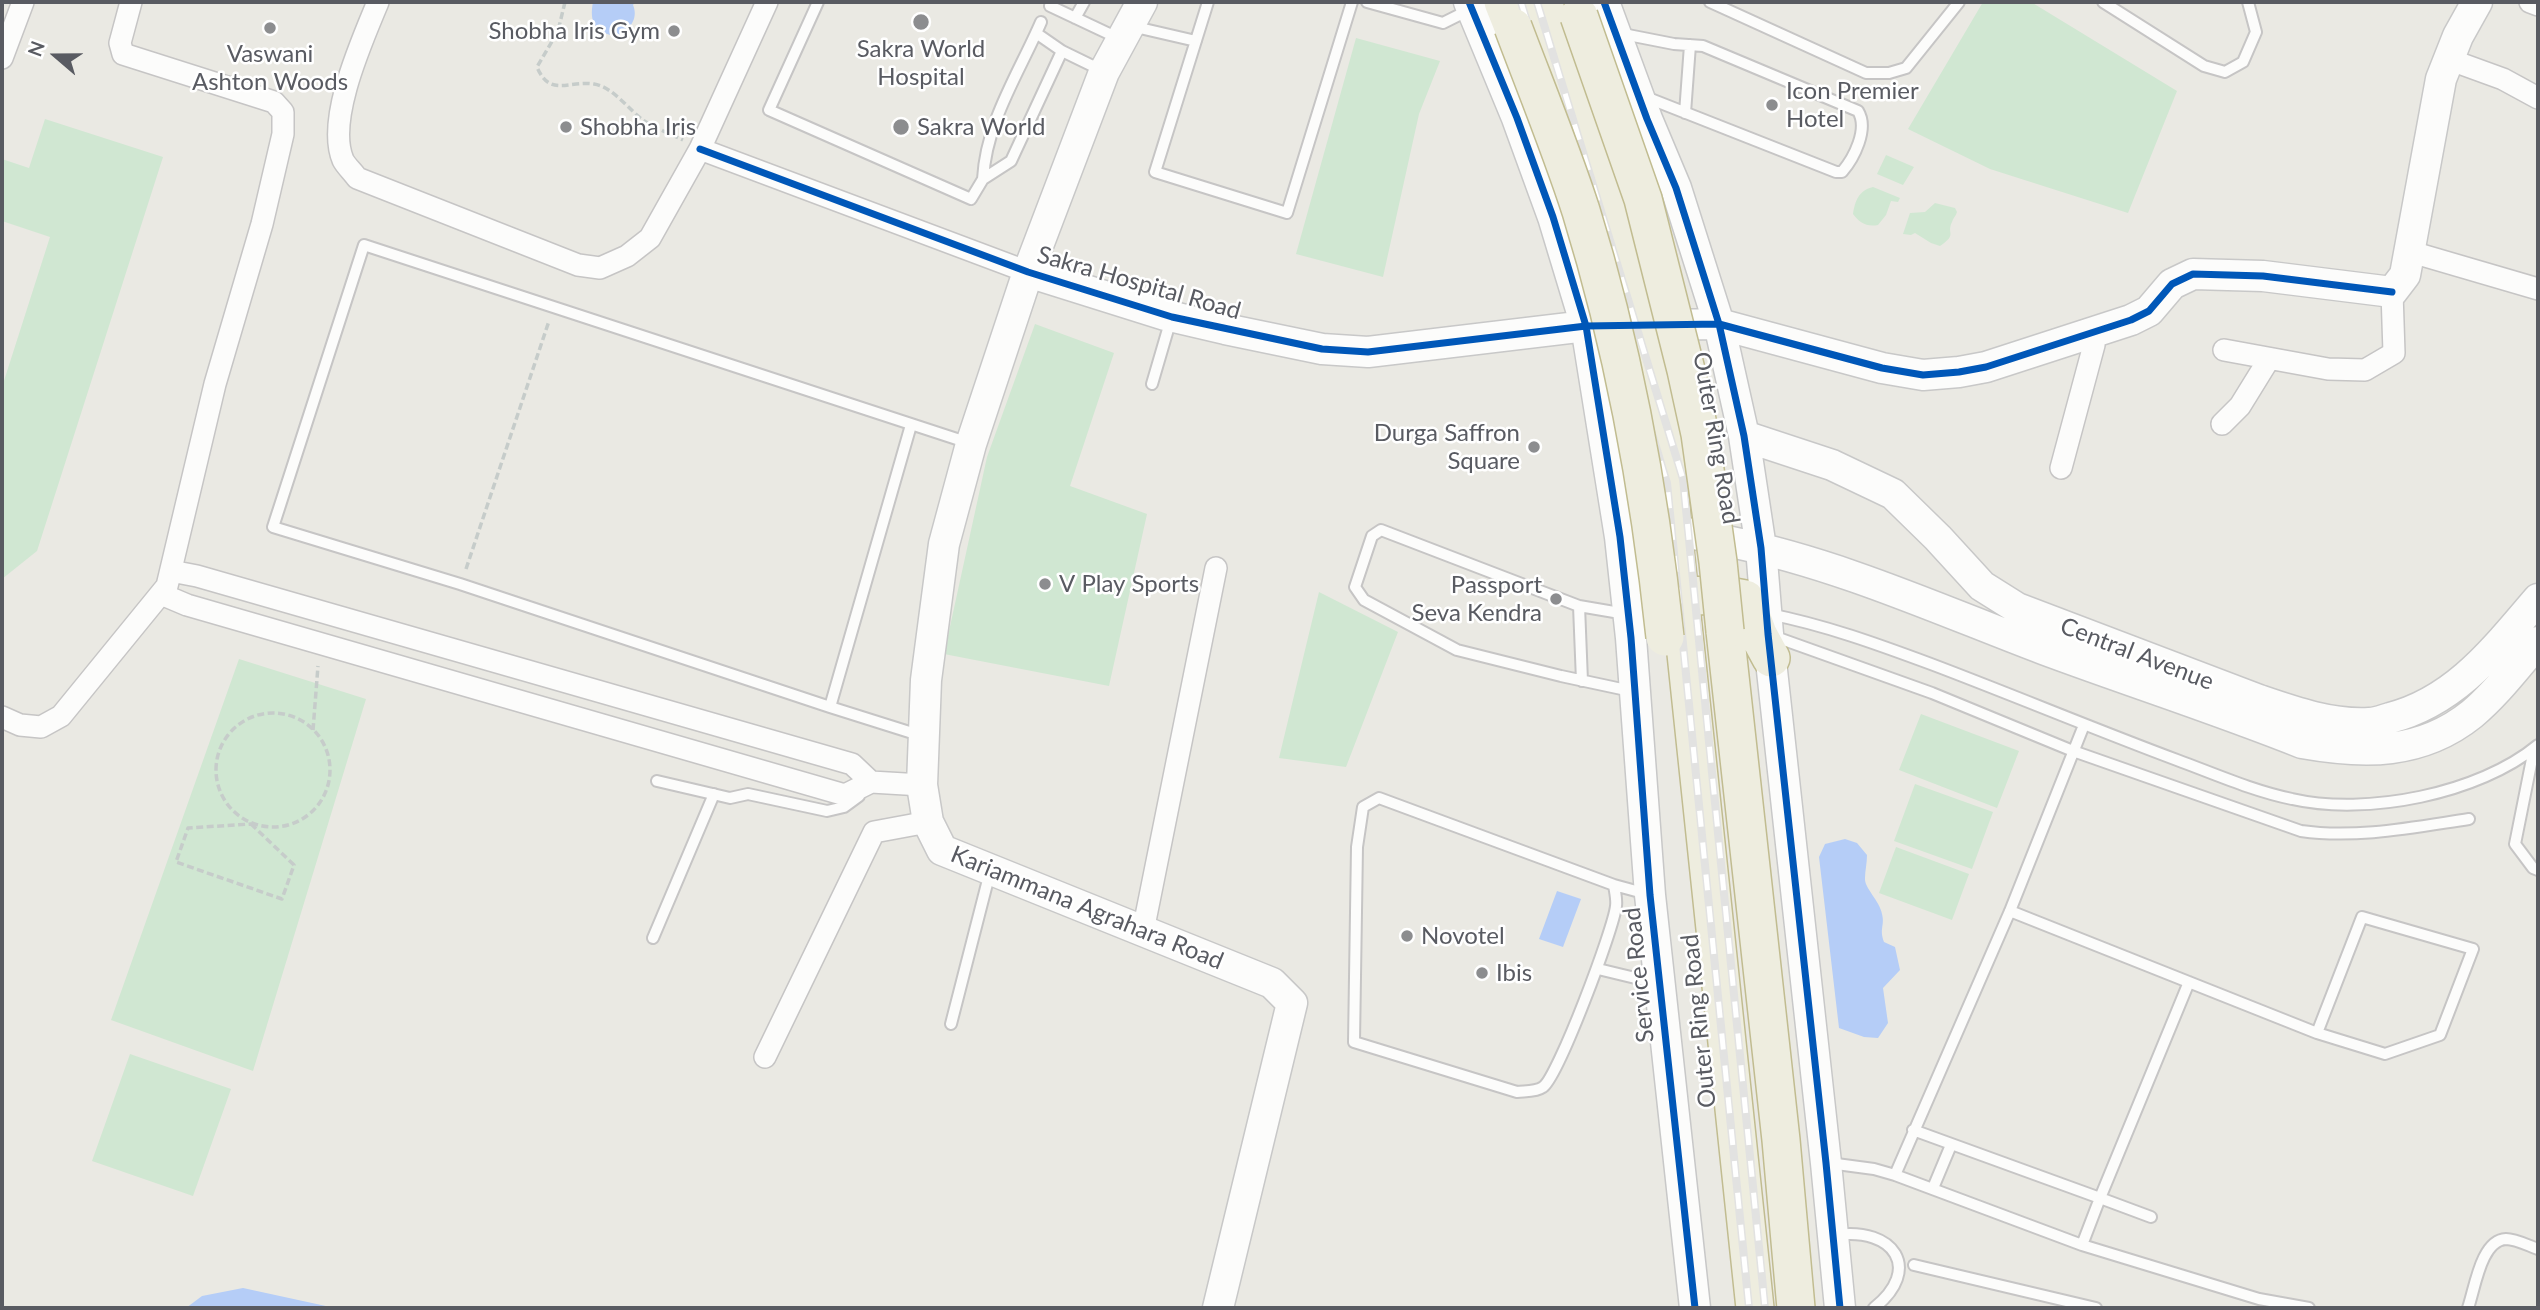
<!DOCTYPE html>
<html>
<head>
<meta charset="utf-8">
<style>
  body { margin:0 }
  #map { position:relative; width:2540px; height:1310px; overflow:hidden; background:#eae9e3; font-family:Lato,sans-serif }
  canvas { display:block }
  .frame { position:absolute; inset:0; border:4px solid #595b62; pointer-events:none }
  .north { position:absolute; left:21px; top:21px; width:70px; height:70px; -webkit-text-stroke:5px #fff; paint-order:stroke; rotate:290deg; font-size:19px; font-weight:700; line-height:28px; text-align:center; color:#595b62 }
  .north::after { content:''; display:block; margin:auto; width:24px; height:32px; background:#595b62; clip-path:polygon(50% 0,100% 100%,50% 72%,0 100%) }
</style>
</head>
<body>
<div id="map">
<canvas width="2540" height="1310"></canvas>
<div class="frame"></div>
<div class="north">N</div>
</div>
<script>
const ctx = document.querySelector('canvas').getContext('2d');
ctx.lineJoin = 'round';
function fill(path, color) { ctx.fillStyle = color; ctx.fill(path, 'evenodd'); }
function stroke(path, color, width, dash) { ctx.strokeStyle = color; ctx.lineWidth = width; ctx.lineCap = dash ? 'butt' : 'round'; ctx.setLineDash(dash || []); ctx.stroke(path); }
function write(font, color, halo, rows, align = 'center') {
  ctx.font = font + ' Lato,sans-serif'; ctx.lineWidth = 5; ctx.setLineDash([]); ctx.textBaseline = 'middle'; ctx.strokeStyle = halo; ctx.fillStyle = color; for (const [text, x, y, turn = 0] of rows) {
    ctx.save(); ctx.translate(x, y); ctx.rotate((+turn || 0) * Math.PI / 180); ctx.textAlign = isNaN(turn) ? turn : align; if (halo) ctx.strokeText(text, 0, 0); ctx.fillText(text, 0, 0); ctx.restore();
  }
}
const green = new Path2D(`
  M 1983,2 L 2031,2 L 2177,91 L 2128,213 L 1990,169 L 1908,129 Z
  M 1356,38 L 1440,61 L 1419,114 L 1383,277 L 1296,254 Z
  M 45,119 L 163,157 L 37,551 L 2,579 L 2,387 L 50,237 L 2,221 L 2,159 L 29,168 Z
  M 1886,155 L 1914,167 L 1903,185 L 1877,174 Z
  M 1873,187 L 1900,198 L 1898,202 L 1891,201 L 1886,215 L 1878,225 C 1866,227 1860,223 1853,214 C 1855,201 1859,190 1873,187 Z
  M 1935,203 L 1955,208 L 1957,212 C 1956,216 1953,218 1952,222 C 1946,234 1958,234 1940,246 L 1931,243 L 1915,233 L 1911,235 L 1903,234 L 1910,213 L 1925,212 Z
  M 1035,324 L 1114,353 L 1070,486 L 1147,514 L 1109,686 L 944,654 L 987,457 Z
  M 1319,592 L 1398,632 L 1346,767 L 1279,758 Z
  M 239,659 L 366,699 L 253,1071 L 111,1020 Z
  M 1921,714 L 2019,751 L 1997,808 L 1899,770 Z
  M 1915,784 L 1993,812 L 1972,869 L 1894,841 Z
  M 1896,847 L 1969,874 L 1952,920 L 1879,893 Z
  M 130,1054 L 231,1089 L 193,1196 L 92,1161 Z`);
const water = new Path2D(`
  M 593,2 L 635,2 L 633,5 C 639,19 629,31 616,36 C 595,33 589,22 593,2 Z
  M 1845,839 L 1857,843 L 1867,855 C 1867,863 1865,871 1865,878 C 1864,888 1880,901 1882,914 C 1885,926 1879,928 1884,942 L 1895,947 L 1900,970 L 1883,988 L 1888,1023 L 1878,1038 L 1864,1037 L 1839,1028 L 1819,857 L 1825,844 Z
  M 1557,891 L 1581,899 L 1563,947 L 1539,939 Z
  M 243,1288 L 335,1308 L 186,1308 L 202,1296 Z`);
const path = new Path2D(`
  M 565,2 L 558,31 L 537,67 C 550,98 569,80 594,84 C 613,87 628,109 643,120 C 655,128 670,134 683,140
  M 466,569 L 549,321
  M216 770a57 57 0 1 1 114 0a57 57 0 1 1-114 0Z
  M 313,730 L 318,666
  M 251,824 L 294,865 L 282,899 L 176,862 L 188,828 Z`);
const lane = new Path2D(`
  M 818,2 L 769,110 L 971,199 L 983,179 L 1011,161 L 1062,51
  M 1208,2 L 1155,172 L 1287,213 L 1352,2
  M 1367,2 L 1443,23 L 1469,10
  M 1710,2 L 1866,73 L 1889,73 L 1906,68 L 1959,2
  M 2103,2 L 2204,66 L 2225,72 L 2243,62 L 2256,32 L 2248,2
  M 1050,6 L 1120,39
  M 1075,18 L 1084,2
  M 1131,26 L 1196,41
  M 1036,33 L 1062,51 L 1101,70
  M 1618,33 L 1674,44 L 1703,46 L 1858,111 C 1869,129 1854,158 1842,172 L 1836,172 L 1643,96
  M 1685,113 L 1690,45
  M 983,179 C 986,122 1019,73 1041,22
  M 1152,384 L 1171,319
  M 1579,606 L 1582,681
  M 1626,614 L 1579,606 L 1381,530 L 1372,536 L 1355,587 L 1364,600 L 1457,650 L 1561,676 L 1631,691
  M 1769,614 C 1825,625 1877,644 1931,664 C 2013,695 2094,729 2177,760 C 2215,774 2253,791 2292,799 C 2366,816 2479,794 2538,745
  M 1770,635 L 1932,693 L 2073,751 L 2301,831 C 2356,839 2415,827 2469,819
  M 830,707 L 911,425
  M 922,736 L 830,707 L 460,584 L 273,527 L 364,245 L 969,443
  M 2534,749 L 2515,844 L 2533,868 L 2538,870
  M 657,781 L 730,798 L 748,794 L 827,811 L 844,807 L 859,796
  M 1614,885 C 1615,892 1617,900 1616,906 C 1614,928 1558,1077 1543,1087 C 1536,1092 1525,1091 1517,1092 L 1354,1042 L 1357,847 L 1363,807 L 1379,798 L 1614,885 L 1647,894
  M 2010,911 L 2317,1033 L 2385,1054 L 2440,1035 L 2473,949 L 2362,917 L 2317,1033
  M 653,938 L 714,794
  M 1598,969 L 1656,983
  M 951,1024 L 990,872
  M 1913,1130 L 2100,1198 L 2189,982
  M 1829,1163 L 1874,1169 L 1895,1175 L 2082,1245 L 2259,1299 L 2309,1308
  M 1895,1175 L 2010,911 L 2084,725
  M 1933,1188 L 1951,1145
  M 1836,1235 C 1894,1227 1923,1269 1874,1308
  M 2082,1245 L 2100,1198 L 2151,1217
  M 1914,1265 L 2096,1308
  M 2468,1308 C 2475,1288 2481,1240 2506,1239 C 2516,1239 2529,1246 2538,1249`);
const street = new Path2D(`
  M 378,2 C 362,41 326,120 343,160 C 346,166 353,172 357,178 L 578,265 L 600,268 L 627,256 L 650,238 L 700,149 L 767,2
  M 2530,2 L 2538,5
  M 2,58 L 23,2
  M 2448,59 L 2503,79 L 2538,98
  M 700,149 L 1028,272
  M 2408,251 L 2538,289
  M 2224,350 L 2328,369 L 2365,370 L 2394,353 L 2392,292
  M 2222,424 L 2240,406 L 2269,359
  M 2061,468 L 2094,345 L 2092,333
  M 171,571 L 197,576 L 852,764 L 871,782
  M 161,594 L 187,605 L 845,795 L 871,782 L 922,785
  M 2,717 L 20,725 L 41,727 L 61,716 L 167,586 L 215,384 L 262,224 L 283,134 L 283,112 L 274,102 L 123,54 L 120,43 L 131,2
  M 1143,931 L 1216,568
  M 765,1057 L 874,832 L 928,822`);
const secondary = new Path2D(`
  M 1142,2 L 1104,72 L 1028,272 L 971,444 L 944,544 L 926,680 L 922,785 L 928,822 L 942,850 L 1272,983 L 1292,1003 L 1218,1308
  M 1469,2 L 1517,118 L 1553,217 L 1586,326 L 1620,537 L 1631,638 L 1650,895 L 1695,1308
  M 1604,2 L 1647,119 L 1676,188 L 1719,324 L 1744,436 L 1761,548 L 1768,634 L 1826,1163 L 1840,1308
  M 1028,272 L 1165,315 L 1225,329 L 1322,349 L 1368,352 L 1586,326 L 1719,324 L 1882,368 L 1923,375 L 1959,372 L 1986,367 L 2131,320 L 2149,311 L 2172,284 L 2193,274 L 2263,276 L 2392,292 L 2405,275 L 2441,79 L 2458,36 L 2477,2
  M 1744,436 L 1832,465 L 1893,494 L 1938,538 L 1982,586 L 2017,608 L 2259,700 C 2294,712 2331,725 2369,723 C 2376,723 2383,720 2390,718 C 2456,701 2495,649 2538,599
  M 1653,533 C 1681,529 1703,536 1731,542 C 1839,564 1940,610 2043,649 C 2129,681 2217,709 2302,743 C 2364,754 2421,755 2472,714 C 2497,693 2517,666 2538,642`);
const highway = new Path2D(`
  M 1503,2 L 1513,27
  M 1543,2 L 1578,101 L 1644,324 L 1664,445 L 1755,1308
  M 1689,595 L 1734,597 L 1745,599 L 1758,634 L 1771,658
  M 1725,631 L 1781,1140 L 1796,1308`);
const rail = new Path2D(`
  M 1521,2 L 1667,483 L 1749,1308
  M 1537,2 L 1683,479 L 1765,1308`);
const highwayBridge = new Path2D(`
  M 1579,16 L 1643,199 L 1686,370 L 1700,434 L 1718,562 L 1725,631
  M 1513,27 C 1536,88 1561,149 1581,211 C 1624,350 1650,493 1665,637`);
const cycleway = new Path2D(`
  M 1469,2 L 1517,118 L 1553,217 L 1586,326 L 1620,537 L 1631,638 L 1650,895 L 1695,1308
  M 1604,2 L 1647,119 L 1676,188 L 1719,324 L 1744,436 L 1761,548 L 1768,634 L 1826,1163 L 1840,1308
  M 700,149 L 1028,272 L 1172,317 L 1322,349 L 1368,352 L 1586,326 L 1719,324 L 1882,368 L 1923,375 L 1959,372 L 1986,367 L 2131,320 L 2149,311 L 2172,284 L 2193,274 L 2263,276 L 2392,292`);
const markers = [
  [921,22,9,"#8c8d8f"],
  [270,28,7,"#8c8d8f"],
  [674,31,7,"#8c8d8f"],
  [1772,105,7,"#8c8d8f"],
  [566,127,7,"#8c8d8f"],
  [901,127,9,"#8c8d8f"],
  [1534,447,7,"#8c8d8f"],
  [1045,584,7,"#8c8d8f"],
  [1556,599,7,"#8c8d8f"],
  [1407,936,7,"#8c8d8f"],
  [1482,973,7,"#8c8d8f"]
];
const poiNames = [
  ["Shobha Iris Gym",660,31,"right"],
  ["Sakra World",921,49,"center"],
  ["Hospital",921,77,"center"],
  ["Vaswani",270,54,"center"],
  ["Ashton Woods",270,82,"center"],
  ["Icon Premier",1786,91],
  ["Hotel",1786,119],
  ["Shobha Iris",580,127],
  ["Sakra World",917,127],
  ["Durga Saffron",1520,433,"right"],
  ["Square",1520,461,"right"],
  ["V Play Sports",1059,584],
  ["Passport",1542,585,"right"],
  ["Seva Kendra",1542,613,"right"],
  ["Novotel",1421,936],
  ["Ibis",1496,973]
];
const streetNames = [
  ["Sakra Hospital Road",1139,283,16],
  ["Outer Ring Road",1716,438,80],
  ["Central Avenue",2137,654,21],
  ["Kariammana Agrahara Road",1087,908,22],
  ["Service Road",1639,975,-96],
  ["Outer Ring Road",1699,1021,-96]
];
fill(green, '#d0e7d2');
fill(water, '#b5cdf7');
stroke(lane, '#c6c5c5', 14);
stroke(street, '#c6c5c5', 24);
stroke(secondary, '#c8c8c8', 33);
stroke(highway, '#c1bc90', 40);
stroke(path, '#c6ccca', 3.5, [7, 3.5]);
stroke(lane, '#fcfcfb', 10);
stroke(street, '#fcfcfb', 21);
stroke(secondary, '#fcfcfb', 30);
stroke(highway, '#eeeddf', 37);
stroke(rail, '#e2e2e1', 8);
stroke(rail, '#fff', 5, [16]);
stroke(highwayBridge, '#c1bc90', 40, []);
stroke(highwayBridge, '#eeeddf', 37);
stroke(cycleway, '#0057b8', 7);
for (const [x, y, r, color] of markers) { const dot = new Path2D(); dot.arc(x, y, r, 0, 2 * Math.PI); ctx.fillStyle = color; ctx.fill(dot); stroke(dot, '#fff', 2.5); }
write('24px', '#595b62', '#fff', poiNames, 'left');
write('24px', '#595b62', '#fff', streetNames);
</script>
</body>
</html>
